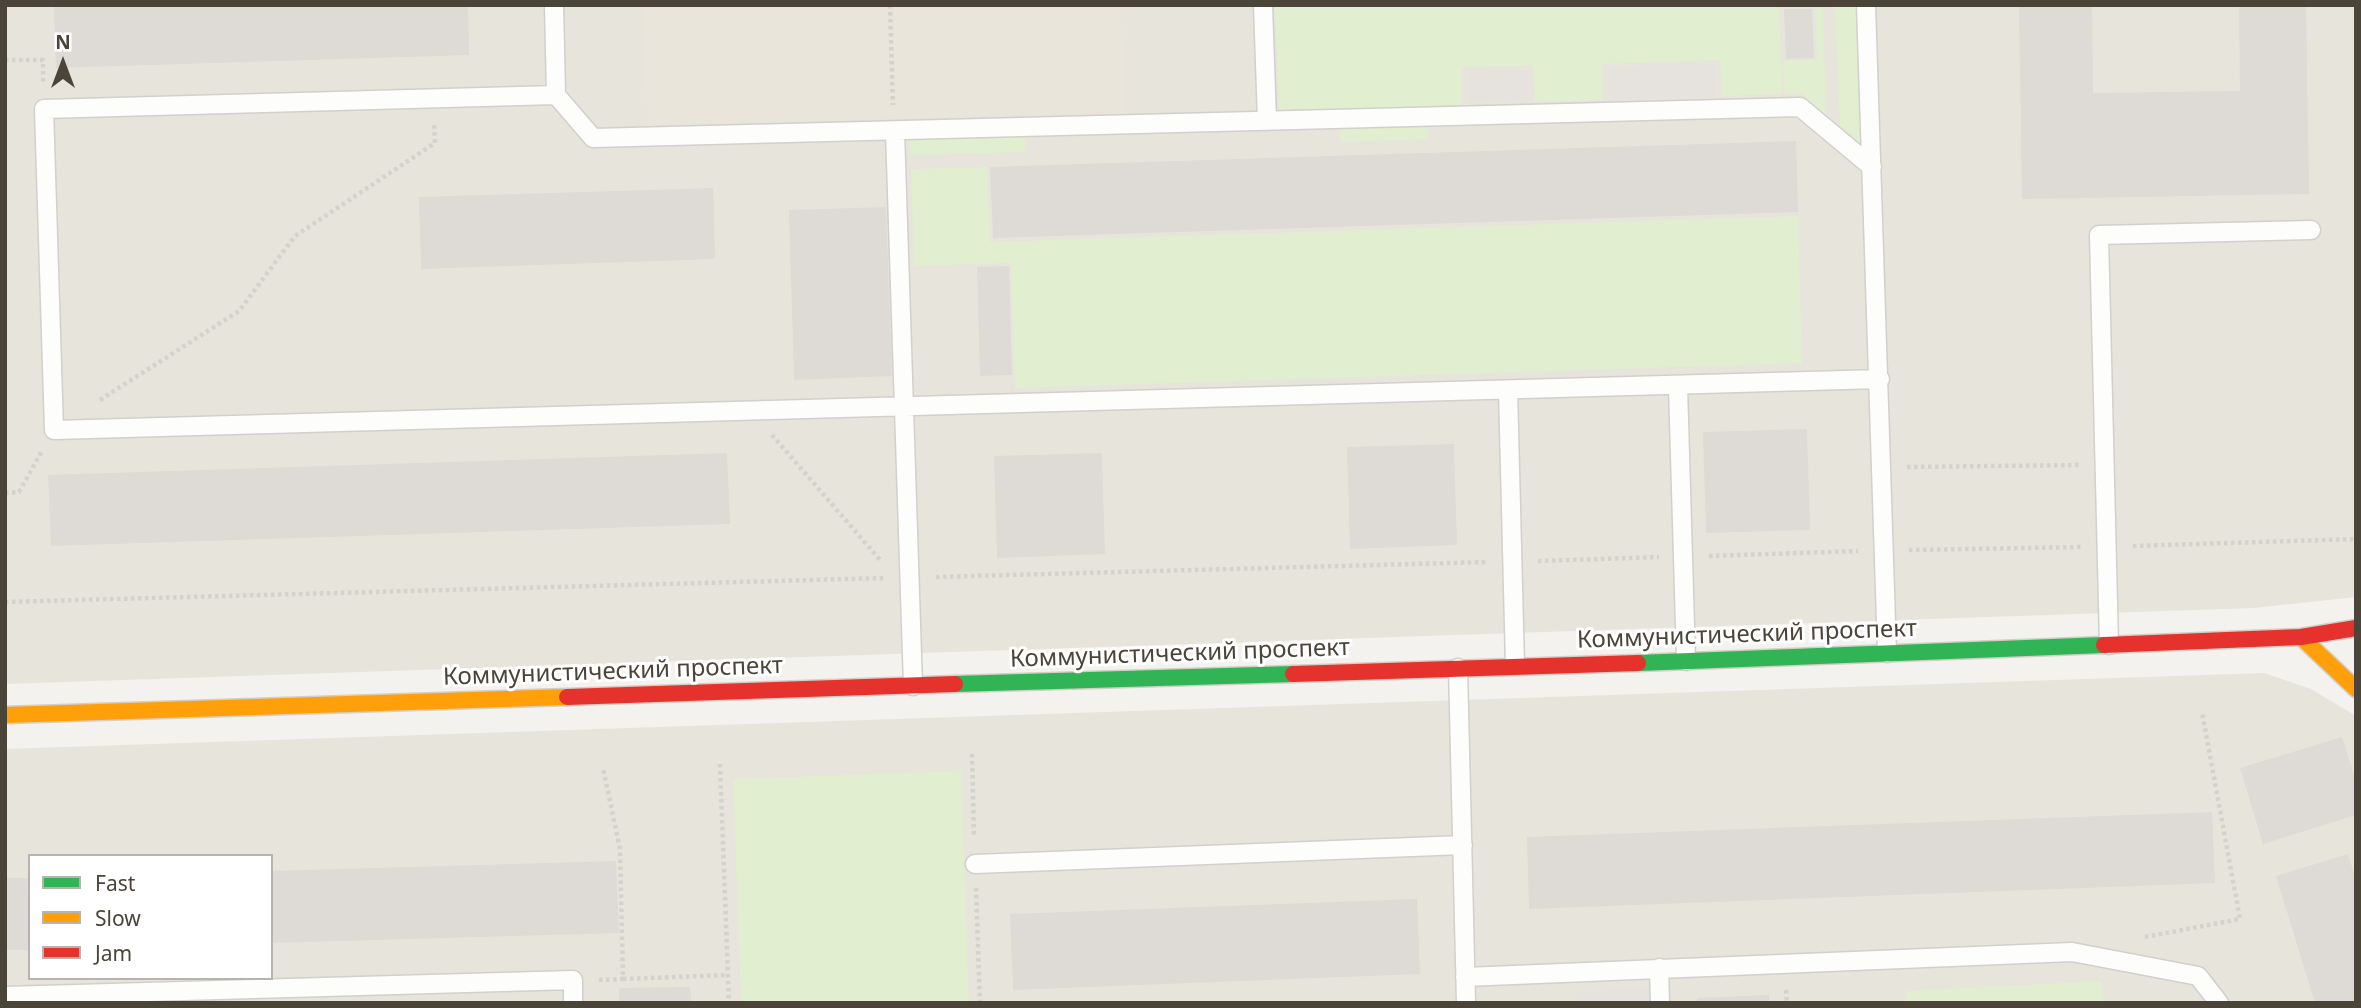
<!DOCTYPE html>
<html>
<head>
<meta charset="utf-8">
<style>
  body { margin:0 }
  #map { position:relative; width:2361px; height:1008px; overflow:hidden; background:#f4f2ee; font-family:"Noto Sans",sans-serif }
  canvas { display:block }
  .frame { position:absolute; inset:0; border:7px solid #4b4439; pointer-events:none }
  .legend { position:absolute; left:28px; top:854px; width:245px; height:126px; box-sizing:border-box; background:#fff; border:2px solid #b7b4b0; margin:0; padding:9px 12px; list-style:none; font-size:21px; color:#4b4439 }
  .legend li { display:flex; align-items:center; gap:14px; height:35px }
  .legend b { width:35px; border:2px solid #b7b4b0 }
  .north { position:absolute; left:28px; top:28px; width:70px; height:70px; -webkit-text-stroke:5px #fff; paint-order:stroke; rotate:0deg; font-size:19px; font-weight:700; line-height:28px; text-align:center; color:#4b4439 }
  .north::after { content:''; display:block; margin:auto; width:24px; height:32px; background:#4b4439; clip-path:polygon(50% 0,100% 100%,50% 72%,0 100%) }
</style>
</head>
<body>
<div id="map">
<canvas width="2361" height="1008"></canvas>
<div class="frame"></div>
<ul class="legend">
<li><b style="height:9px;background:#30b455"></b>Fast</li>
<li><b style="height:9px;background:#ff9f0a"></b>Slow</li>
<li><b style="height:9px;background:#e5322d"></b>Jam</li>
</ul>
<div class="north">N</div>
</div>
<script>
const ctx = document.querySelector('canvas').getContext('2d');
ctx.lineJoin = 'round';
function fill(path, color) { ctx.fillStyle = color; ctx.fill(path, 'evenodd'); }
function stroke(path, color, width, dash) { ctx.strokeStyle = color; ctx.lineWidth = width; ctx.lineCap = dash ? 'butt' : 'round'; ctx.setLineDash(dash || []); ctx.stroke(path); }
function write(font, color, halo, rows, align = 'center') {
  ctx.font = font + ' "Noto Sans",sans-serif'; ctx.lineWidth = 6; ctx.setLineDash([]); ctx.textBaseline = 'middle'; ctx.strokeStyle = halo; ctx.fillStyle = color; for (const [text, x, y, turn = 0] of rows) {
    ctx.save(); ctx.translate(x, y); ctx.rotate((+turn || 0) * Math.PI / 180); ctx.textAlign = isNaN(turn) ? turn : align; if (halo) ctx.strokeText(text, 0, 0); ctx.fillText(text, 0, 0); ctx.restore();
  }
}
const residential = new Path2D(`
  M 5,5 L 2356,5 L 2356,597 L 2254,608 L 5,684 Z
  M 2264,673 L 2311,689 L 2356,716 L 2356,1003 L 5,1003 L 5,749 ZM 30,856 L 271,856 L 271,978 L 30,978 Z`);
const education = new Path2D(`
  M 644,5 L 1121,5 L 1124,112 L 647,125 Z`);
const green = new Path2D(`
  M 1275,5 L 1820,5 L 1779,7 L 1782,94 L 1722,96 L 1720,60 L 1602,64 L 1603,100 L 1535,102 L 1533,65 L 1462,67 L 1462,105 L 1279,111 Z
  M 1835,5 L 1856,5 L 1861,144 L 1840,126 Z
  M 1815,8 L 1823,8 L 1826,116 L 1800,93 L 1784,94 L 1783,61 L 1817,60 Z
  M 1428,123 L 1429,139 L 1340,142 L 1339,126 Z
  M 1025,136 L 1026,152 L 910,155 L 909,140 Z
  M 987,167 L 990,242 L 1798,216 L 1802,363 L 1015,388 L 1011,263 L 914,266 L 911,169 Z
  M 961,771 L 969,1003 L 741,1003 L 733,779 Z
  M 2102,981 L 2103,1003 L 1907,1003 L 1906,991 Z`);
const parking = new Path2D(`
  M 1715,64 L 1716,96 L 1610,100 L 1609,67 Z
  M 1528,70 L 1529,100 L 1468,102 L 1467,72 Z
  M 1650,989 L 1650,1003 L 1575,1003 L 1575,991 Z`);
const building = new Path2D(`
  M 54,5 L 468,5 L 469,55 L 56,68 Z
  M 2019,5 L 2092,5 L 2093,93 L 2240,91 L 2239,5 L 2306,5 L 2309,194 L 2022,199 Z
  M 1784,9 L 1812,9 L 1814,58 L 1786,59 Z
  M 1796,141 L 1798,212 L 993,238 L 990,167 Z
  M 713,188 L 715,259 L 421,269 L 419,197 Z
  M 886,207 L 892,376 L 794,380 L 789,210 Z
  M 1009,266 L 1012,375 L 980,376 L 977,267 Z
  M 1807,429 L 1810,530 L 1706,533 L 1703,432 Z
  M 1454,444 L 1457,545 L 1350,549 L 1347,447 Z
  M 727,453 L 730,524 L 51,546 L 48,475 Z
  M 1102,453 L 1105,554 L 997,558 L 994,456 Z
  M 2342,737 L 2356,781 L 2356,815 L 2263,844 L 2240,768 Z
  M 2212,812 L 2215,883 L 1529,909 L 1527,837 Z
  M 2348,854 L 2356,880 L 2356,1003 L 2315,1003 L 2276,876 Z
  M 616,861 L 619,933 L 271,943 L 271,871 Z
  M 5,878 L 30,878 L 30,950 L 5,950 Z
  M 1417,899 L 1420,974 L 1013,990 L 1010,914 Z
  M 690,987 L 691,1003 L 619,1003 L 619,988 Z
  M 1769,995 L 1769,1003 L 1697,1003 L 1697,998 Z`);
const path = new Path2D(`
  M 890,5 L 893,105
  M 5,60 L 43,60 L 43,84
  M 100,400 L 239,311 L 295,236 L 435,143 L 434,124
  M 772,435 L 881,561
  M 1907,467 L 2080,465
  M 5,493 L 19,492 L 42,451
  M 2133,546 L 2356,539
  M 1909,550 L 2082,547
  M 1709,556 L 1858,551
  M 1538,561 L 1659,557
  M 936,577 L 1487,562
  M 5,602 L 885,578
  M 972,754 L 974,837
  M 720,764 L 729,1003
  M 976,888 L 980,1003
  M 2145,937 L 2240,919 L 2202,712
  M 623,979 L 727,975
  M 599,980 L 623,979 L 620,849 L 603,768
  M 1786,990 L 1787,1003`);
const lane = new Path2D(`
  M 554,5 L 556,95
  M 1263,5 L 1267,121
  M 1866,5 L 1887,653
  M 895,131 L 913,686
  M 1872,167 L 1800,107 L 593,138 L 556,95 L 44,109 L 54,430 L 1880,379
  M 1678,386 L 1686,661
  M 1508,390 L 1515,666
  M 2109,645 L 2099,235 L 2311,230
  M 1458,668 L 1466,1003
  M 975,864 L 1463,845
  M 1659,968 L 1660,1003
  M 1465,977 L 2072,952 L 2198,976 L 2219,1003
  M 5,996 L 573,980 L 573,1003`);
const fast = new Path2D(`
  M 1638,663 L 2104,645
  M 955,684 L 1293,674`);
const slow = new Path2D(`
  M 2301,637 L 2356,689
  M 5,715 L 567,697`);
const jam = new Path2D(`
  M 2104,645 L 2301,637 L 2356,628
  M 1293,674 L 1638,663
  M 567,697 L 955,684`);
const streetNames = [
  ["Коммунистический проспект",1747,635,-2],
  ["Коммунистический проспект",1180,654,-2],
  ["Коммунистический проспект",613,672,-2]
];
fill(residential, '#e7e4dc');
fill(education, '#eae5da');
fill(green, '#e1eecf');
fill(parking, '#e6e3df');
fill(building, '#dedbd6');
stroke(lane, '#d2d0cb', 21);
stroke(fast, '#d3cfc5', 19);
stroke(slow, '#d3cfc5', 19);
stroke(jam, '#d3cfc5', 19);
stroke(path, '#d3d2cc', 4.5, [3.5, 3.5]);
stroke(lane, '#fdfdfc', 18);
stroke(fast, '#30b455', 16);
stroke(slow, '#ff9f0a', 16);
stroke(jam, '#e5322d', 16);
write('24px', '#4b4439', '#fff', streetNames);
</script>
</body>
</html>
